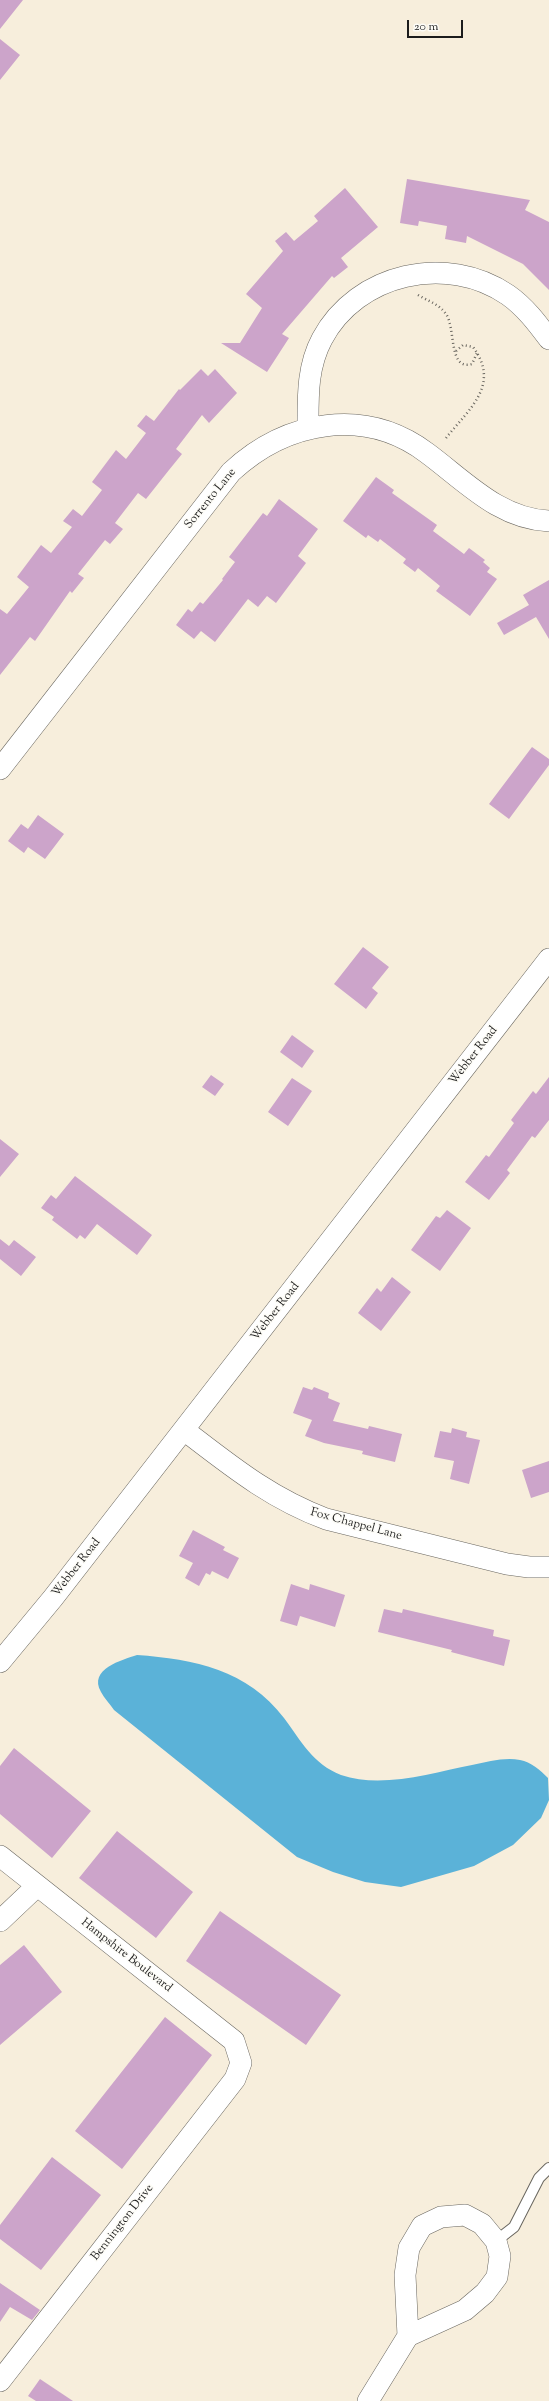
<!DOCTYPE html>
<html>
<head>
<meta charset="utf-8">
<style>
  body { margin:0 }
  #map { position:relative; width:549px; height:2401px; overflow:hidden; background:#f7eedc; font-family:"Sorts Mill Goudy",serif }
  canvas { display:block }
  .scale { position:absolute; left:407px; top:20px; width:56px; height:18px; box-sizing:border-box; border:2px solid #1c1c1c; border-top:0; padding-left:5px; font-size:12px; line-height:14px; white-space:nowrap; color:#1c1c1c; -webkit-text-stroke:3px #fdfcf7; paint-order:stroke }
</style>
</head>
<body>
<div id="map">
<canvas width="549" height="2401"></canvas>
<div class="scale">20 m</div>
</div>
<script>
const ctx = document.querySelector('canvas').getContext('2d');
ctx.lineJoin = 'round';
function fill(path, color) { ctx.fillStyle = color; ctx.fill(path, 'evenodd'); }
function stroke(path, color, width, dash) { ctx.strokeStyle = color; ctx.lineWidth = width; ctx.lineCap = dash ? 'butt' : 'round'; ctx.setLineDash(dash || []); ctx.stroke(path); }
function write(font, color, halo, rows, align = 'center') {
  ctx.font = font + ' "Sorts Mill Goudy",serif'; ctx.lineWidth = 3; ctx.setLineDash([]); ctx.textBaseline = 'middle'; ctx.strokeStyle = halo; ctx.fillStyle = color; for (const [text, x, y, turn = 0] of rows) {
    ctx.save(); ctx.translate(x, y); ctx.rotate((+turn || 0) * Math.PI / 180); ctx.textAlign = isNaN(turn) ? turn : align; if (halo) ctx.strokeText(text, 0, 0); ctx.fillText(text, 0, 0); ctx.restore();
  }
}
const water = new Path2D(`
  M 137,1655 C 194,1659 248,1670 284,1718 C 301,1741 313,1764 341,1775 C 382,1789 431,1773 472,1765 C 488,1762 504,1757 520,1760 C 531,1762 540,1770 548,1778 L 549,1800 L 541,1818 L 513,1845 L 474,1866 L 401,1887 L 365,1882 L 333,1872 L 297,1857 L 114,1710 C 110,1704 104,1698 101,1692 C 88,1669 122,1660 137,1655 Z`);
const building = new Path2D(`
  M 0,0 L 23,0 L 0,29 Z
  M 0,39 L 20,55 L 0,80 Z
  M 407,179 L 530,200 L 525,210 L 549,222 L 549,290 L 523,264 L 467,236 L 466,243 L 445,239 L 447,226 L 419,221 L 418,226 L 400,223 Z
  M 345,188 L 378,227 L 341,258 L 348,267 L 334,278 L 332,276 L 282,334 L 289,338 L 267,372 L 221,343 L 240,343 L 262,308 L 246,294 L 283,251 L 275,241 L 286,232 L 294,241 L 318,221 L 314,216 Z
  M 201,369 L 208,376 L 215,369 L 237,393 L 209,423 L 202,415 L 176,449 L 182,454 L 169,470 L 146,499 L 138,493 L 115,523 L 123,529 L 110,544 L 105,540 L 78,574 L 84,578 L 72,593 L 70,591 L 35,641 L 30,637 L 0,675 L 0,609 L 7,614 L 29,587 L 17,577 L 41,545 L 51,553 L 72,527 L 63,521 L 73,509 L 82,516 L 102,490 L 92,482 L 116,450 L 126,459 L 146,433 L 137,426 L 146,415 L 154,421 L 179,389 L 180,390 Z
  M 376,477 L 394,490 L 392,493 L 437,525 L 433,531 L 464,554 L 469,548 L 485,560 L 483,562 L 490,568 L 487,572 L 497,579 L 470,616 L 436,591 L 440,586 L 418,568 L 415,572 L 403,563 L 406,559 L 380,539 L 378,542 L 368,535 L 366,538 L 343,521 Z
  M 279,499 L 318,529 L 298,556 L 306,563 L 276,603 L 267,596 L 258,607 L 248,599 L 215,642 L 201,631 L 194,639 L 176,625 L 188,609 L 192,612 L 200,602 L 203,604 L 223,580 L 222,579 L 235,562 L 229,557 L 263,513 L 267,516 Z
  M 549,580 L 549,639 L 536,617 L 504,635 L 497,623 L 529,605 L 523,595 Z
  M 532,747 L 549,759 L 549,765 L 509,819 L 489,804 Z
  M 38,815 L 64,834 L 45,859 L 28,847 L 24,853 L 8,841 L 21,824 L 28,829 Z
  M 363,947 L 389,967 L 372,988 L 378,993 L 366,1009 L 334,984 Z
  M 292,1035 L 314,1051 L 302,1068 L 280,1052 Z
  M 211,1075 L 224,1084 L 215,1096 L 202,1087 Z
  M 549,1077 L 549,1120 L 535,1138 L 532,1136 L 507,1170 L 510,1173 L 489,1200 L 465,1182 L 486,1155 L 489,1157 L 514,1123 L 511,1120 L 533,1091 L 536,1094 Z
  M 292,1078 L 312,1091 L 288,1126 L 268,1112 Z
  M 0,1139 L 19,1154 L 0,1177 Z
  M 75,1176 L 152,1235 L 137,1255 L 97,1224 L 85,1239 L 80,1235 L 77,1239 L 52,1220 L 54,1217 L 41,1208 L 51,1195 L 56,1199 Z
  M 447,1210 L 471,1228 L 440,1271 L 411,1250 L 436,1216 L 440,1218 Z
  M 0,1239 L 9,1246 L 14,1240 L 36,1257 L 21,1276 L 0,1259 Z
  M 392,1277 L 411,1292 L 381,1331 L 358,1313 L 377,1288 L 381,1292 Z
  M 303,1387 L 312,1390 L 314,1387 L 329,1393 L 328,1398 L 340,1403 L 333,1421 L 368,1429 L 369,1426 L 402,1434 L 395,1462 L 362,1454 L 363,1451 L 324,1443 L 305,1436 L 312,1420 L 293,1413 Z
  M 452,1428 L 467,1432 L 466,1437 L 480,1440 L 469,1484 L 450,1479 L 454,1461 L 434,1457 L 440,1431 L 451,1433 Z
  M 549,1461 L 549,1492 L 531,1498 L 522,1470 Z
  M 193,1530 L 225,1547 L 223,1550 L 239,1558 L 228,1579 L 212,1571 L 210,1575 L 206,1573 L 199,1586 L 185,1578 L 193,1563 L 179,1556 Z
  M 291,1584 L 309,1590 L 310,1584 L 345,1595 L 335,1627 L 300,1616 L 297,1626 L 280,1621 Z
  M 384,1609 L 402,1613 L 403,1609 L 494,1630 L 493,1636 L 510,1640 L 504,1666 L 451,1652 L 452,1650 L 378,1632 Z
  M 14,1748 L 91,1811 L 52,1858 L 0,1814 L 0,1766 Z
  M 117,1831 L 193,1892 L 156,1938 L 79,1878 Z
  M 220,1911 L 341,1995 L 306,2045 L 186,1961 Z
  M 24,1945 L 62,1992 L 0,2045 L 0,1965 Z
  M 165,2017 L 212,2055 L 122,2169 L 75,2131 Z
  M 52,2157 L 101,2195 L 41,2270 L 0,2239 L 0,2225 Z
  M 0,2283 L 40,2310 L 32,2320 L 10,2307 L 0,2322 Z
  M 40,2379 L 73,2401 L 36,2401 L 28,2396 Z`);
const path = new Path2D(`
  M 418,295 C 428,301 439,304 446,314 C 456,328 448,371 472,364 L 477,353
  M 446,438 C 469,409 501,385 473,347 L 463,345 L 455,352`);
const service = new Path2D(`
  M 496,2241 L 514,2227 L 539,2178 L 549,2168`);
const minor = new Path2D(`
  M 308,428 C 308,397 307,367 322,339 C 357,273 447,253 508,295 C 525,307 537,323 549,339
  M 0,769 L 231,472 C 286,421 364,406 427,453 C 465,481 499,519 549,521
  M 184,1430 C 231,1466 270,1498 326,1519 L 507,1564 L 529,1567 L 549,1567
  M 0,1662 L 53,1598 L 549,959
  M 0,1856 L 234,2041 L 241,2063 L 235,2079 L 0,2381
  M 0,1921 L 37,1886
  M 368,2401 L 408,2336 L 405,2275 L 409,2248 L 422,2226 L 441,2217 L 465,2215 L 482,2224 L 496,2241 L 500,2256 L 497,2277 L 485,2293 L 465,2310 L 408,2336`);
const streetNames = [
  ["Sorrento Lane",211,499,-51],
  ["Webber Road",474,1056,-52],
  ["Webber Road",276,1312,-52],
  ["Fox Chappel Lane",356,1525,15],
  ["Webber Road",77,1568,-52],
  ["Hampshire Boulevard",126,1956,38],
  ["Bennington Drive",123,2223,-52]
];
fill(water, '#5bb2d8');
fill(building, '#cca4ca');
stroke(service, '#69665f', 12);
stroke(minor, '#69665f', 22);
stroke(path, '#69665f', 2.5, [1, 3]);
stroke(service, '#fff', 10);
stroke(minor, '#fff', 21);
write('12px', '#1c1c1c', '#fdfcf7', streetNames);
</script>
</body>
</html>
